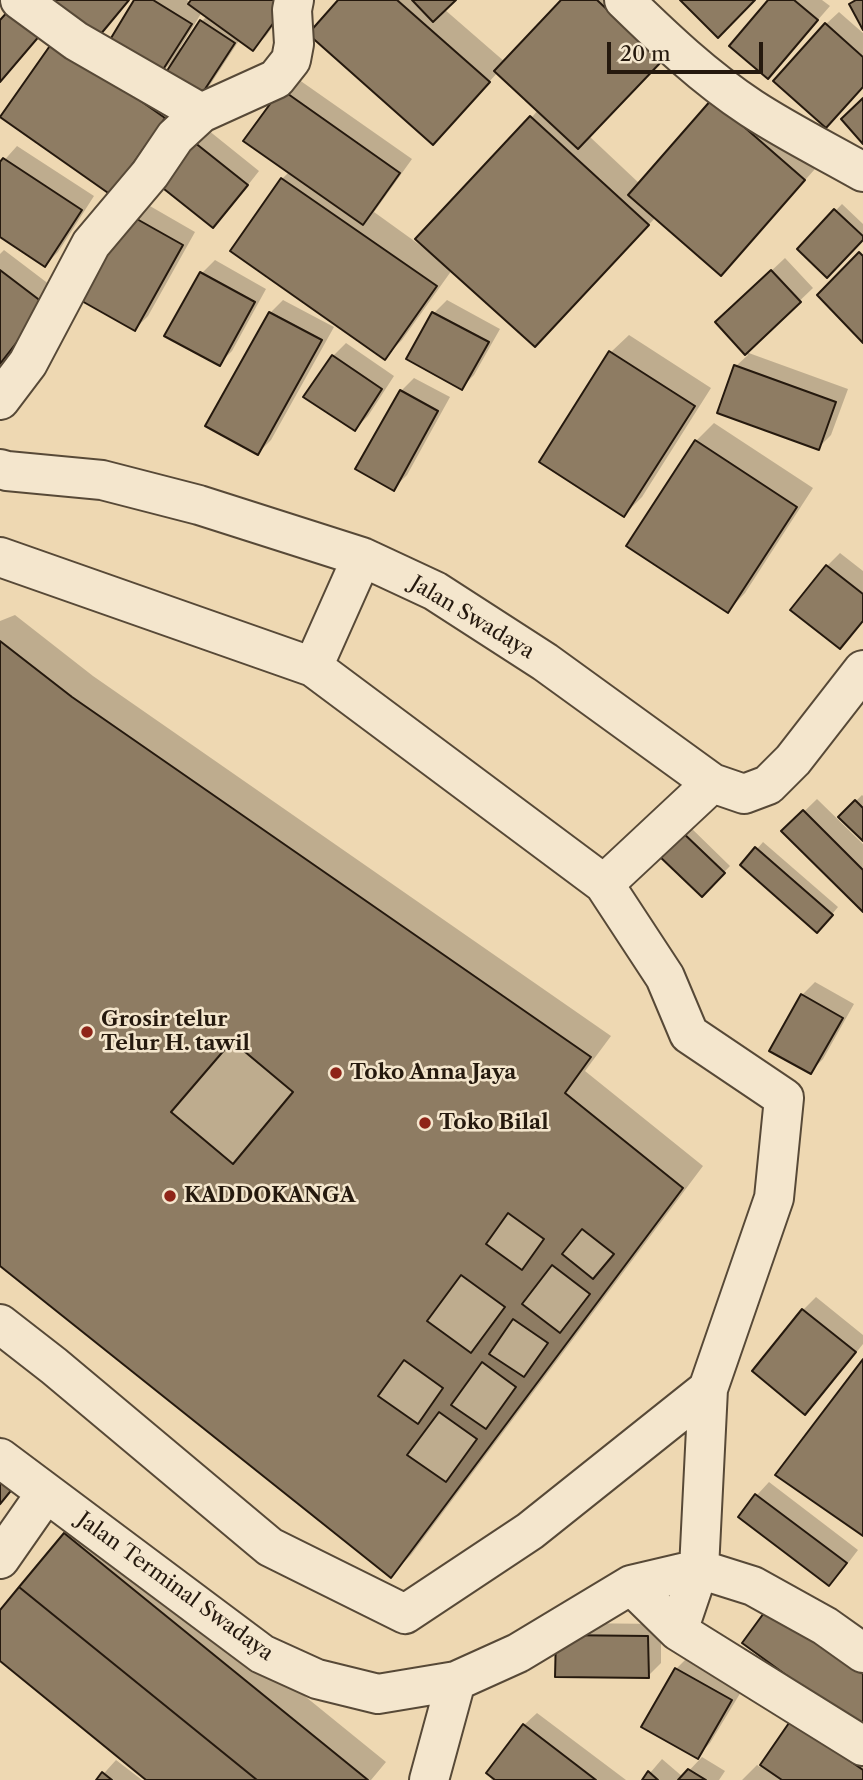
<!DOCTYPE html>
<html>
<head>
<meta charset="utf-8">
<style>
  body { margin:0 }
  #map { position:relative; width:863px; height:1780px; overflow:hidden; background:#eed8b2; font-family:"Libre Caslon Text",serif }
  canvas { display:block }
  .scale { position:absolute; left:607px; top:42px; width:156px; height:32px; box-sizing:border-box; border:4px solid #25190e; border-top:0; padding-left:9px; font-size:21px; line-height:24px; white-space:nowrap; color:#25190e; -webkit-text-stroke:5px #f4e6cd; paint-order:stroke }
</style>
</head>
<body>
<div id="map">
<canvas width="863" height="1780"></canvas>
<div class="scale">20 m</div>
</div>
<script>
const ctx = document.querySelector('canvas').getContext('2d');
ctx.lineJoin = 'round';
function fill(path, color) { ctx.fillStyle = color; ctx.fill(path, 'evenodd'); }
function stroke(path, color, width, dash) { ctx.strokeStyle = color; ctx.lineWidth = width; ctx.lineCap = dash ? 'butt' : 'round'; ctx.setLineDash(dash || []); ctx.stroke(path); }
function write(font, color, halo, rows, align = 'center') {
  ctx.font = font + ' "Libre Caslon Text",serif'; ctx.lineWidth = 5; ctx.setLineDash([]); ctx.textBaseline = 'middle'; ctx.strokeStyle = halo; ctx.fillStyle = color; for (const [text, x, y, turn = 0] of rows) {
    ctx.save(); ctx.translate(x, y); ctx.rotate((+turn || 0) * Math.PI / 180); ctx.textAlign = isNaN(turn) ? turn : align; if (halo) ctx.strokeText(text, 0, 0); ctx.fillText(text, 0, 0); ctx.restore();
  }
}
const shadow = new Path2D(`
  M 49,0 L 129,0 L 95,39 L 107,47 L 136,0 L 187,0 L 191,3 L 193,0 L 292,0 L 266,36 L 253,49 L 240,39 L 206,91 L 128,175 L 55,41 ZM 202,12 L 207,16 L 201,22 L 183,50 L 180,48 ZM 174,60 L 160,84 L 157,77 Z
  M 340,0 L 453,0 L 444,9 L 505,62 L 563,0 L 634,0 L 589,136 L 640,184 L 713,100 L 822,161 L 738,256 L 656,217 L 552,327 L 452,270 L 402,340 L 385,357 L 232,251 L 282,179 L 290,171 L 246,140 L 295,77 L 412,159 L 374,212 L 424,248 L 538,110 L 498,72 L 451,124 Z
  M 770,0 L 822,0 L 830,6 L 768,77 Z
  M 839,12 L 863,33 L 863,85 L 826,24 Z
  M 208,130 L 259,171 L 226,213 L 213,226 L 195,143 Z
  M 17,146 L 94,196 L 58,252 L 45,265 L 0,235 L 0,165 Z
  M 143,202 L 195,232 L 148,316 L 135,329 L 82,300 Z
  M 842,204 L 863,224 L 863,238 L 799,249 Z
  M 4,250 L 58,291 L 0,365 L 0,254 Z
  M 785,258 L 813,288 L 746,352 L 848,389 L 831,435 L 818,448 L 736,366 L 748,355 L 717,322 Z
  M 215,260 L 266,289 L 232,351 L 219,364 L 202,273 Z
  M 283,300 L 334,327 L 271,440 L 258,453 L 270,313 Z
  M 447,300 L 500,329 L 474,375 L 461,388 L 409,359 L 434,313 Z
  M 629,335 L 711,388 L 642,497 L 624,515 L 611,352 Z
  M 346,343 L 394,376 L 368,416 L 355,429 L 333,356 Z
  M 414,378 L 450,397 L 407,475 L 394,488 L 358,469 L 401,391 Z
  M 714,423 L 813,488 L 745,593 L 728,611 L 696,441 Z
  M 840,553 L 863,571 L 863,622 L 840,647 L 827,566 Z
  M 15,615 L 93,676 L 611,1036 L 585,1071 L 703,1166 L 411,1555 L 390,1576 L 0,1264 L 0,621 Z
  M 862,795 L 863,796 L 863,839 L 840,817 Z
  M 817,799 L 863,844 L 863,910 L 784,831 Z
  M 688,825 L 730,866 L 702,895 L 659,854 Z
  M 763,842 L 838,907 L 824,924 L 757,849 Z
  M 815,982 L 854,1004 L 823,1059 L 810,1072 L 802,995 Z
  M 816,1297 L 863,1335 L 863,1344 L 818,1400 L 805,1413 L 803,1310 Z
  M 0,1436 L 34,1463 L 0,1506 Z
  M 769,1482 L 858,1550 L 842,1571 L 829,1584 L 757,1495 Z
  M 83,1516 L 386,1762 L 371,1780 L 149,1780 L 0,1659 L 0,1613 L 66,1534 Z
  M 571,1623 L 661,1624 L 661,1663 L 648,1676 L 558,1636 Z
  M 689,1656 L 744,1687 L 710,1743 L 697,1757 L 676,1669 Z
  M 537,1713 L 626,1780 L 491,1780 L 524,1725 Z
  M 792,1722 L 863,1749 L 863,1780 L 742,1780 L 757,1765 L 760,1767 Z
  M 702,1757 L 725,1771 L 719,1780 L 644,1780 L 662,1759 L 683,1777 Z
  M 116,1760 L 142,1780 L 98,1780 Z`);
const building = new Path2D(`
  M 47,0 L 129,0 L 95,41 Z
  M 134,0 L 153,0 L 192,24 L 157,79 L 105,48 Z
  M 191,0 L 276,0 L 285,7 L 253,51 L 188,4 Z
  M 338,0 L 397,0 L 490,82 L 433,145 L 308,34 Z
  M 412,0 L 456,0 L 433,22 Z
  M 561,0 L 597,0 L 662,61 L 578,149 L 494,71 Z
  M 680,0 L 755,0 L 718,38 Z
  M 768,0 L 794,0 L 818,20 L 768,79 L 729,46 Z
  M 856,0 L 863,0 L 863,30 L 849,4 Z
  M 10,9 L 41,34 L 0,82 L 0,20 Z
  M 200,20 L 235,43 L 194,106 L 159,83 Z
  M 825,23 L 863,57 L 863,87 L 826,128 L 773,81 Z
  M 54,40 L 165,118 L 111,195 L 0,117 Z
  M 281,89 L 400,173 L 363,225 L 243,141 Z
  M 863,98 L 863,144 L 841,119 Z
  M 712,99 L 805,180 L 721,276 L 628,195 Z
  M 530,116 L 649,225 L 535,347 L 415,239 Z
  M 194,142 L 248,185 L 213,228 L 159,185 Z
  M 3,158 L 82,210 L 45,267 L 0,237 L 0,162 Z
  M 281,178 L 437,286 L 385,360 L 230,251 Z
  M 834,209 L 863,236 L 863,240 L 827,278 L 797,249 Z
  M 128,214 L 183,245 L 135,331 L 80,300 Z
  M 859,252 L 863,256 L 863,343 L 817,295 Z
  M 0,270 L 46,305 L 0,364 Z
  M 771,270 L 801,302 L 745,355 L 715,322 Z
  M 200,272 L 255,302 L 220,366 L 164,336 Z
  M 269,312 L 322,340 L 258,455 L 205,426 Z
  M 432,312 L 489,342 L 462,390 L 406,359 Z
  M 609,351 L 695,406 L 624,517 L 539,462 Z
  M 332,355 L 382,389 L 355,431 L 303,397 Z
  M 734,365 L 836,402 L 819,450 L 717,413 Z
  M 400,390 L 438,411 L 394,491 L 355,469 Z
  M 695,440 L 797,507 L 728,613 L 626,546 Z
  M 826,565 L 863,594 L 863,621 L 840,649 L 790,610 Z
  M 0,641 L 72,697 L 591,1057 L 565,1093 L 683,1188 L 391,1578 L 0,1266 Z
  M 855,800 L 863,808 L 863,841 L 838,817 Z
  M 803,810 L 863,870 L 863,912 L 781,831 Z
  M 680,830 L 725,873 L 702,897 L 657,854 Z
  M 755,847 L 833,915 L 817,933 L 740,865 Z
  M 801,994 L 843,1018 L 811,1074 L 769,1051 Z
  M 232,1041 L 293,1092 L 233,1164 L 171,1112 Z
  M 508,1213 L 544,1239 L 522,1270 L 486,1244 Z
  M 582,1229 L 614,1254 L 593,1279 L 562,1254 Z
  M 552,1265 L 590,1294 L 560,1333 L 522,1304 Z
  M 461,1275 L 505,1307 L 471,1353 L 427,1321 Z
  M 802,1309 L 856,1352 L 805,1415 L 752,1371 Z
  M 513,1319 L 548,1343 L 524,1377 L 489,1354 Z
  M 863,1359 L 863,1536 L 775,1475 Z
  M 404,1360 L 443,1388 L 418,1424 L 378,1396 Z
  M 482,1362 L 516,1387 L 486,1429 L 451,1405 Z
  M 439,1412 L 477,1439 L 446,1482 L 407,1455 Z
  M 0,1468 L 18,1482 L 0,1504 Z
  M 755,1494 L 847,1563 L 829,1586 L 738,1517 Z
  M 64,1533 L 368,1780 L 257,1780 L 19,1587 Z
  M 19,1587 L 257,1780 L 146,1780 L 0,1661 L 0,1610 Z
  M 769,1606 L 863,1674 L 863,1731 L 742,1643 Z
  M 556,1635 L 648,1636 L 649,1678 L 555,1677 Z
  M 675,1668 L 732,1700 L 698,1759 L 641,1727 Z
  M 791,1720 L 863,1770 L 863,1780 L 782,1780 L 760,1765 Z
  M 523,1724 L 596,1780 L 495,1780 L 486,1773 Z
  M 688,1769 L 706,1780 L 678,1780 Z
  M 648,1771 L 658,1780 L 642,1780 Z
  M 102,1772 L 112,1780 L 96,1780 Z`);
const minor = new Path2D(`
  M 20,0 L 76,41 L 201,113
  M 624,0 C 664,39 704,77 751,108 C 786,131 826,151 863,172
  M 0,400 L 28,363 L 91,244 L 150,174 L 175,137 L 201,113 L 276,79 L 291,60 L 294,44 L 292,10 L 294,0
  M 0,469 L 7,471 L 102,480 L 199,505 L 362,557 L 435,591 L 545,662 L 712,783 L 744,794 L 768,785 L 793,760 L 863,670
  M 0,557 L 313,667 L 604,884 L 665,977 L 689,1034 L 784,1098 L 774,1198 L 708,1389 L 699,1569 L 678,1631
  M 313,667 L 362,557
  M 604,884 L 712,783
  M 0,1324 L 54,1366 L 270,1547 L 405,1614 L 530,1531 L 708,1389
  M 0,1458 L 262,1654 L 317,1679 L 378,1694 L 456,1681 L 518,1653 L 631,1585 L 699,1569 L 753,1586 L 825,1626 L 863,1653
  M 0,1559 L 46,1493
  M 631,1585 L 678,1631 L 863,1746
  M 429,1780 L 456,1681`);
const markers = [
  [87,1032,7,"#8f2418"],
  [336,1073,7,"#8f2418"],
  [425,1123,7,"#8f2418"],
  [170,1196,7,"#8f2418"]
];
const streetNames = [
  ["Jalan Swadaya",472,618,31],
  ["Jalan Terminal Swadaya",175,1587,36]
];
const poiNames = [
  ["Grosir telur",101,1020],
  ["Telur H. tawil",101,1044],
  ["Toko Anna Jaya",350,1073],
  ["Toko Bilal",439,1123],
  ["KADDOKANGA",184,1196]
];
fill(shadow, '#0003');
fill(building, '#8e7c63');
stroke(building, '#25190e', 2);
stroke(minor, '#574937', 42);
stroke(minor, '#f4e6cd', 38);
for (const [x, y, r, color] of markers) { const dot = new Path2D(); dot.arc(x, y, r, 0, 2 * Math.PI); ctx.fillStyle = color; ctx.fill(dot); stroke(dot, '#f4e6cd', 2.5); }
write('21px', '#25190e', '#f4e6cd', streetNames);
write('bold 21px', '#25190e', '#f4e6cd', poiNames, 'left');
</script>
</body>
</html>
